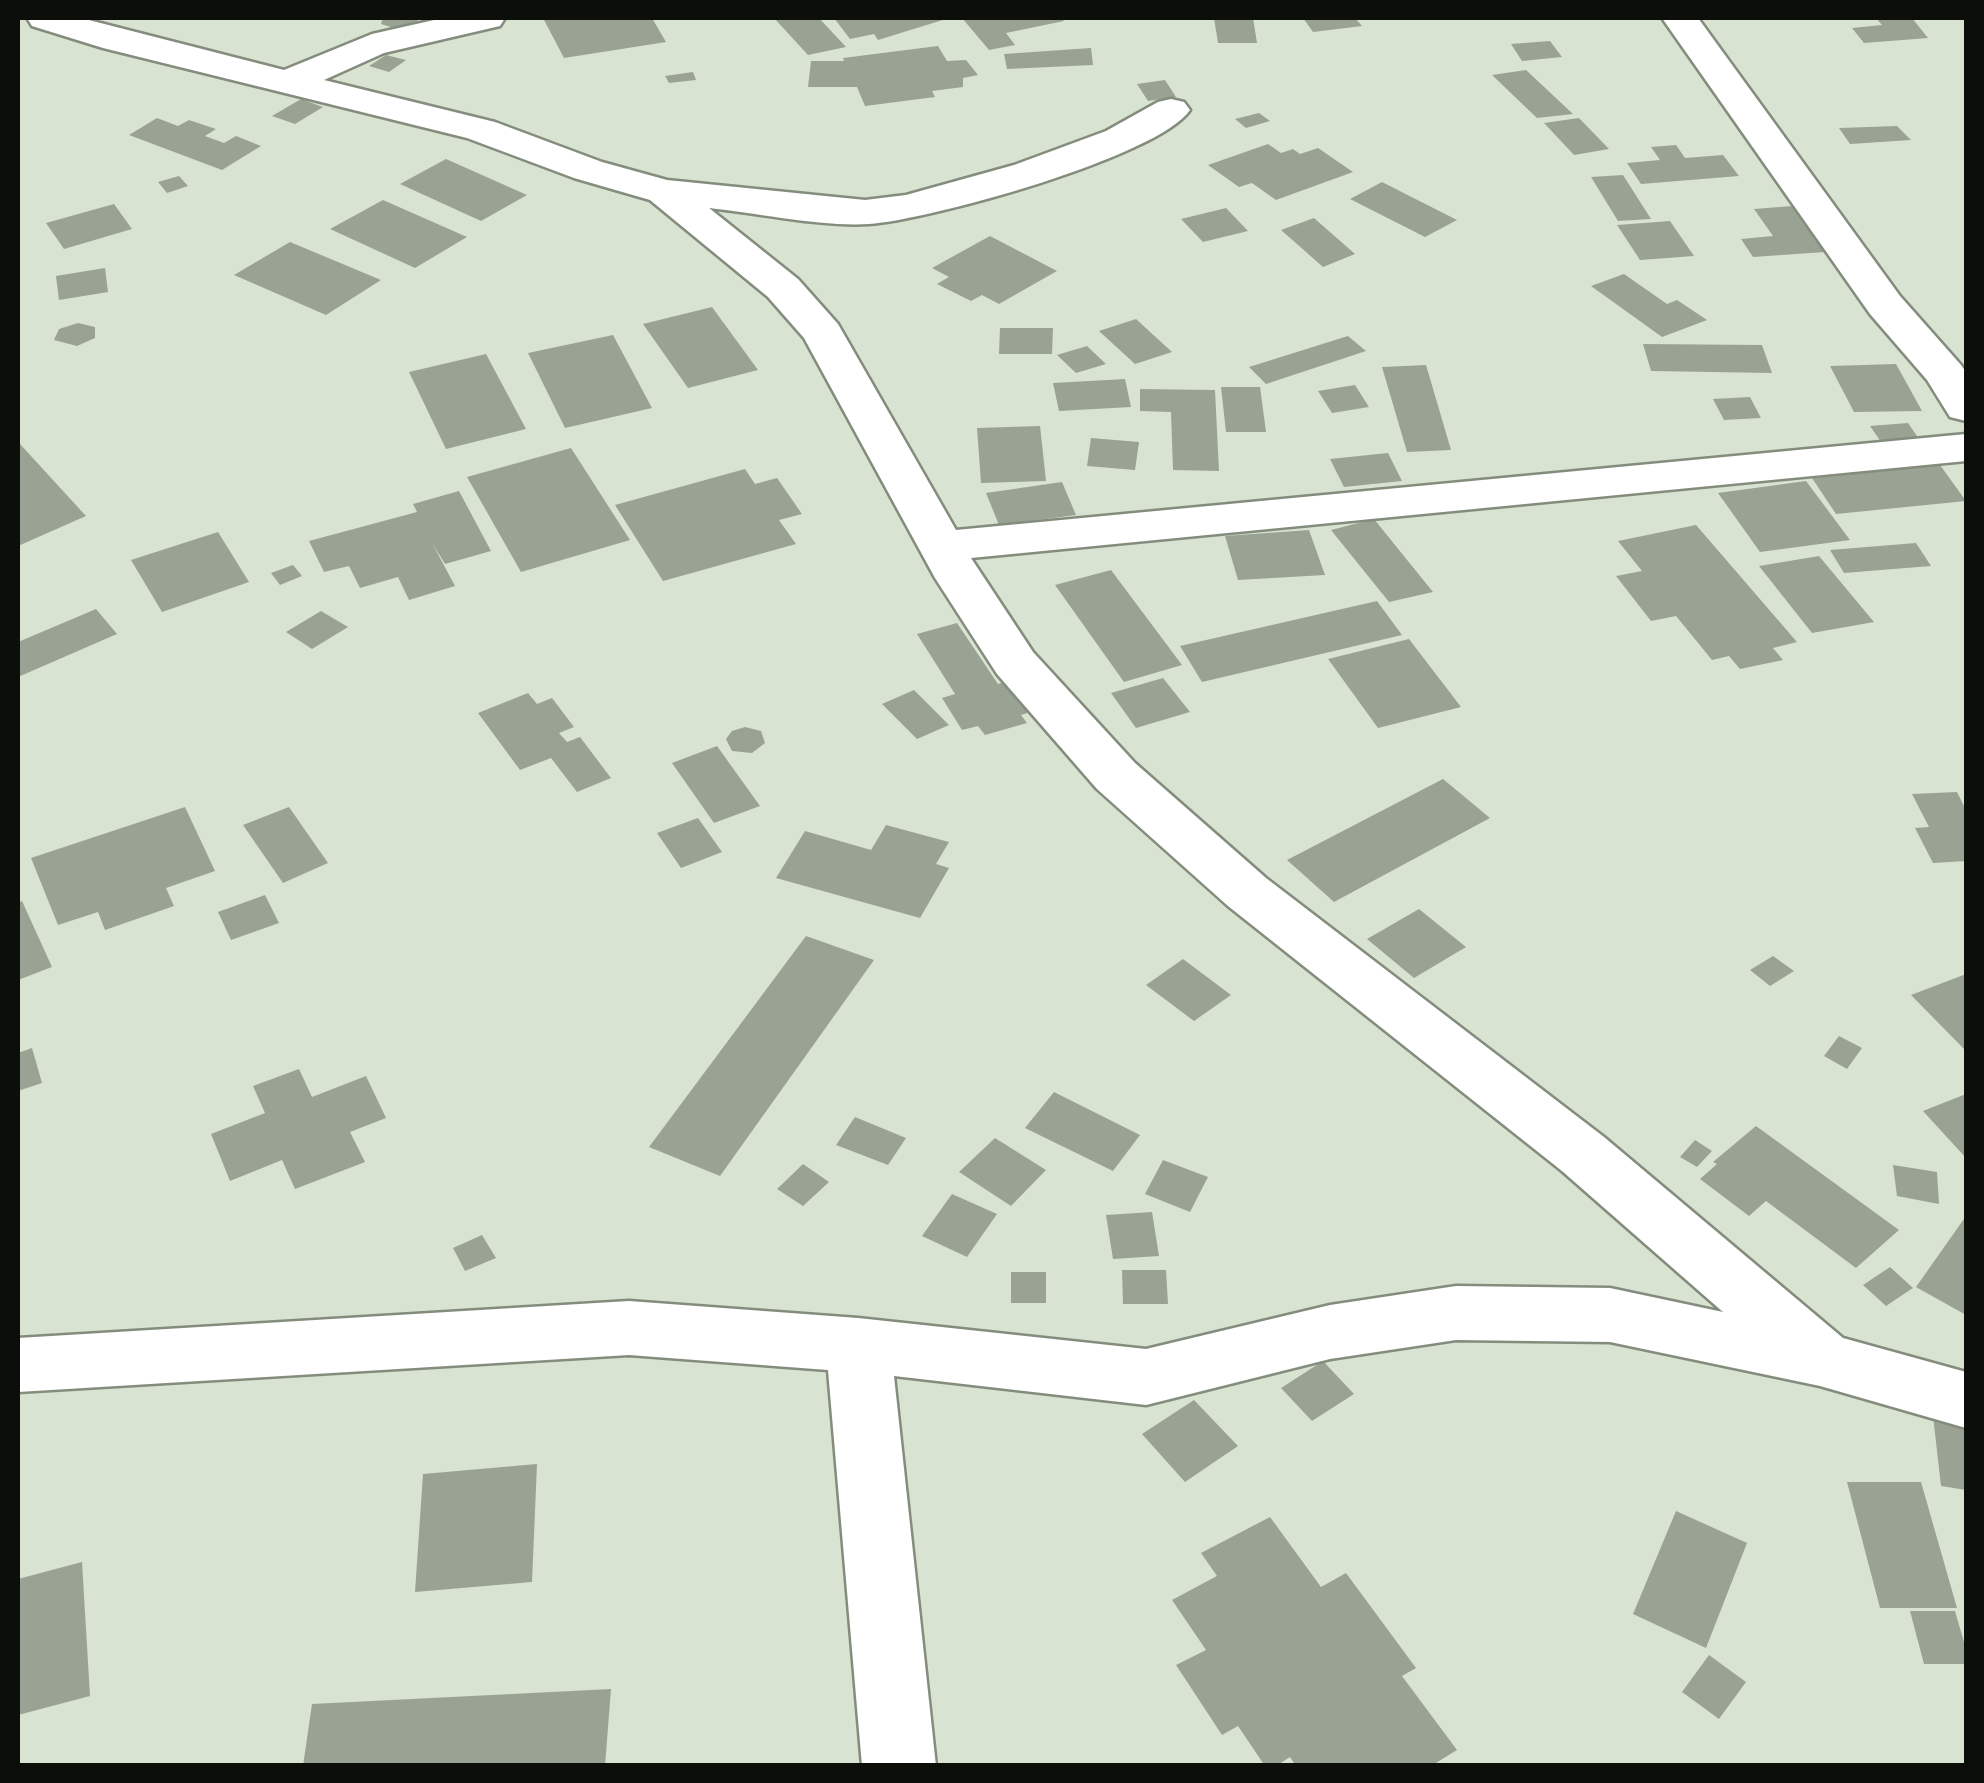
<!DOCTYPE html>
<html>
<head>
<meta charset="utf-8">
<style>
  body { margin:0 }
  #map { position:relative; width:1984px; height:1783px; overflow:hidden; background:#d9e3d2; font-family:"PT Sans",sans-serif }
  canvas { display:block }
  .frame { position:absolute; inset:0; border:20px solid #0b0e09; pointer-events:none }
</style>
</head>
<body>
<div id="map">
<canvas width="1984" height="1783"></canvas>
<div class="frame"></div>
</div>
<script>
const ctx = document.querySelector('canvas').getContext('2d');
ctx.lineJoin = 'round';
function fill(path, color) { ctx.fillStyle = color; ctx.fill(path, 'evenodd'); }
function stroke(path, color, width, dash) { ctx.strokeStyle = color; ctx.lineWidth = width; ctx.lineCap = dash ? 'butt' : 'round'; ctx.setLineDash(dash || []); ctx.stroke(path); }
const building = new Path2D(`
  M 383,18 L 420,18 L 412,27 L 400,30 L 381,24 Z
  M 543,18 L 652,18 L 666,42 L 564,58 Z
  M 774,18 L 819,18 L 846,47 L 808,55 Z
  M 834,18 L 946,18 L 946,19 L 878,40 L 874,34 L 850,39 Z
  M 962,18 L 1061,18 L 1064,21 L 1006,33 L 1015,45 L 989,50 Z
  M 1214,18 L 1253,18 L 1257,43 L 1218,43 Z
  M 1303,18 L 1355,18 L 1362,26 L 1313,32 Z
  M 1876,18 L 1912,18 L 1928,38 L 1864,43 L 1852,28 L 1882,25 Z
  M 1550,41 L 1562,57 L 1522,61 L 1511,44 Z
  M 938,46 L 947,61 L 966,60 L 978,75 L 963,78 L 963,87 L 932,91 L 935,97 L 865,106 L 857,87 L 808,87 L 811,61 L 844,61 L 843,58 Z
  M 1091,48 L 1093,65 L 1007,69 L 1004,54 Z
  M 386,55 L 406,60 L 389,72 L 369,66 Z
  M 1526,70 L 1573,114 L 1537,118 L 1492,75 Z
  M 693,72 L 696,80 L 669,83 L 665,76 Z
  M 1165,80 L 1176,97 L 1148,101 L 1137,84 Z
  M 301,99 L 323,107 L 295,124 L 272,116 Z
  M 1259,113 L 1270,121 L 1246,128 L 1235,119 Z
  M 157,118 L 178,126 L 189,120 L 216,129 L 205,136 L 224,143 L 236,136 L 261,146 L 222,170 L 129,135 Z
  M 1579,118 L 1609,149 L 1574,155 L 1544,123 Z
  M 1897,126 L 1911,140 L 1850,144 L 1839,128 Z
  M 1268,144 L 1281,153 L 1293,149 L 1300,154 L 1318,148 L 1353,172 L 1276,200 L 1252,183 L 1239,187 L 1208,165 Z
  M 1676,145 L 1685,158 L 1723,155 L 1739,176 L 1641,184 L 1627,163 L 1660,160 L 1651,147 Z
  M 446,159 L 527,195 L 481,221 L 400,184 Z
  M 1623,175 L 1651,219 L 1618,221 L 1591,177 Z
  M 179,176 L 188,186 L 167,193 L 158,182 Z
  M 1382,182 L 1457,220 L 1425,237 L 1350,199 Z
  M 383,200 L 467,237 L 415,268 L 330,229 Z
  M 114,204 L 132,229 L 64,249 L 46,223 Z
  M 1792,206 L 1825,252 L 1753,257 L 1741,239 L 1773,236 L 1754,209 Z
  M 1226,208 L 1248,231 L 1203,242 L 1181,219 Z
  M 1314,218 L 1355,254 L 1323,267 L 1281,230 Z
  M 1670,221 L 1694,256 L 1640,260 L 1617,225 Z
  M 990,236 L 1057,271 L 999,304 L 982,295 L 971,301 L 937,284 L 949,277 L 932,268 Z
  M 290,242 L 381,280 L 326,315 L 234,275 Z
  M 105,268 L 108,292 L 59,300 L 56,276 Z
  M 1624,274 L 1667,304 L 1677,300 L 1707,320 L 1662,337 L 1591,286 Z
  M 712,307 L 758,370 L 688,388 L 643,324 Z
  M 1136,319 L 1172,352 L 1135,364 L 1099,331 Z
  M 78,323 L 95,327 L 95,338 L 77,346 L 54,340 L 59,329 Z
  M 1000,328 L 1053,328 L 1052,354 L 999,354 Z
  M 613,335 L 652,408 L 565,428 L 528,353 Z
  M 1348,336 L 1366,351 L 1266,384 L 1249,367 Z
  M 1643,344 L 1762,345 L 1772,373 L 1651,371 Z
  M 1087,346 L 1106,364 L 1076,373 L 1057,355 Z
  M 486,354 L 526,429 L 446,449 L 409,372 Z
  M 1896,364 L 1922,411 L 1854,412 L 1830,366 Z
  M 1426,365 L 1451,450 L 1407,452 L 1382,367 Z
  M 1125,379 L 1131,407 L 1059,411 L 1053,383 Z
  M 1355,385 L 1369,407 L 1332,413 L 1318,391 Z
  M 1221,387 L 1260,387 L 1266,432 L 1226,432 Z
  M 1140,389 L 1215,390 L 1219,471 L 1173,470 L 1171,412 L 1140,411 Z
  M 1750,397 L 1761,418 L 1724,420 L 1713,399 Z
  M 1908,423 L 1924,446 L 1886,449 L 1870,426 Z
  M 1040,426 L 1046,481 L 981,483 L 977,428 Z
  M 1091,438 L 1139,442 L 1135,470 L 1087,466 Z
  M 20,444 L 86,516 L 18,546 L 18,445 Z
  M 571,448 L 630,540 L 521,572 L 467,477 Z
  M 1388,453 L 1402,481 L 1344,487 L 1330,459 Z
  M 1940,465 L 1966,501 L 1836,514 L 1812,478 Z
  M 745,469 L 755,484 L 777,478 L 802,514 L 779,520 L 796,544 L 663,581 L 615,505 Z
  M 1806,481 L 1850,540 L 1760,552 L 1718,493 Z
  M 1062,482 L 1076,515 L 999,525 L 986,493 Z
  M 459,491 L 491,551 L 445,564 L 432,543 L 455,586 L 409,600 L 398,577 L 360,588 L 349,566 L 324,572 L 309,541 L 417,512 L 413,504 Z
  M 1374,519 L 1433,592 L 1389,602 L 1331,530 Z
  M 1696,525 L 1797,642 L 1773,648 L 1783,660 L 1740,669 L 1729,656 L 1712,660 L 1676,616 L 1651,621 L 1616,576 L 1642,571 L 1618,541 Z
  M 1309,530 L 1325,575 L 1238,580 L 1225,536 Z
  M 218,532 L 249,582 L 162,612 L 131,560 Z
  M 1916,543 L 1931,566 L 1844,573 L 1830,550 Z
  M 1819,556 L 1874,622 L 1812,633 L 1759,566 Z
  M 293,565 L 302,576 L 280,585 L 271,573 Z
  M 1111,570 L 1182,665 L 1124,682 L 1055,585 Z
  M 1377,601 L 1402,635 L 1202,682 L 1180,646 Z
  M 96,609 L 117,634 L 18,677 L 18,642 Z
  M 321,611 L 348,627 L 312,649 L 286,632 Z
  M 957,623 L 998,684 L 1013,679 L 1034,711 L 1021,715 L 1027,723 L 985,735 L 978,726 L 962,730 L 942,698 L 955,694 L 917,634 Z
  M 1409,639 L 1461,707 L 1378,728 L 1328,659 Z
  M 1163,678 L 1190,712 L 1136,728 L 1111,693 Z
  M 914,690 L 949,725 L 917,739 L 882,704 Z
  M 528,693 L 537,704 L 552,698 L 574,727 L 559,733 L 567,742 L 580,737 L 611,778 L 577,792 L 551,758 L 520,770 L 478,713 Z
  M 745,727 L 761,731 L 765,743 L 752,753 L 732,751 L 726,739 L 732,731 Z
  M 717,746 L 760,806 L 714,823 L 672,763 Z
  M 1443,779 L 1490,818 L 1334,902 L 1287,860 Z
  M 1957,792 L 1966,810 L 1966,861 L 1933,863 L 1915,828 L 1929,827 L 1912,794 Z
  M 185,807 L 215,871 L 166,888 L 174,906 L 105,930 L 98,912 L 58,925 L 31,858 Z
  M 289,807 L 328,863 L 283,883 L 243,825 Z
  M 698,818 L 722,852 L 681,868 L 657,833 Z
  M 886,825 L 949,842 L 936,864 L 949,868 L 920,918 L 776,878 L 805,831 L 871,850 Z
  M 265,895 L 279,923 L 231,940 L 218,912 Z
  M 22,901 L 52,967 L 18,980 L 18,903 Z
  M 1419,909 L 1466,947 L 1414,978 L 1367,939 Z
  M 806,936 L 874,960 L 720,1176 L 649,1147 Z
  M 1773,956 L 1794,971 L 1770,986 L 1750,970 Z
  M 1183,959 L 1231,995 L 1194,1021 L 1146,985 Z
  M 1966,974 L 1966,1051 L 1911,995 Z
  M 1839,1036 L 1862,1048 L 1847,1069 L 1824,1056 Z
  M 32,1048 L 42,1083 L 18,1091 L 18,1053 Z
  M 299,1069 L 312,1097 L 366,1076 L 386,1118 L 350,1132 L 365,1162 L 295,1189 L 282,1160 L 230,1181 L 211,1134 L 265,1113 L 253,1086 Z
  M 1054,1092 L 1140,1135 L 1113,1171 L 1025,1128 Z
  M 1966,1094 L 1966,1158 L 1923,1111 Z
  M 855,1117 L 906,1138 L 888,1165 L 836,1145 Z
  M 1756,1126 L 1899,1230 L 1856,1268 L 1766,1201 L 1749,1216 L 1700,1179 L 1717,1164 L 1713,1162 Z
  M 995,1138 L 1046,1170 L 1011,1206 L 959,1172 Z
  M 1695,1140 L 1712,1151 L 1697,1167 L 1680,1157 Z
  M 1163,1160 L 1208,1177 L 1190,1212 L 1145,1194 Z
  M 803,1164 L 829,1182 L 803,1206 L 777,1189 Z
  M 1893,1165 L 1937,1172 L 1939,1204 L 1897,1196 Z
  M 952,1194 L 997,1214 L 967,1257 L 922,1236 Z
  M 1152,1212 L 1159,1256 L 1113,1259 L 1106,1215 Z
  M 1966,1216 L 1966,1315 L 1916,1287 Z
  M 482,1235 L 496,1258 L 465,1271 L 453,1248 Z
  M 1890,1267 L 1913,1288 L 1886,1306 L 1863,1285 Z
  M 1122,1270 L 1166,1270 L 1168,1304 L 1123,1304 Z
  M 1011,1272 L 1046,1272 L 1046,1303 L 1011,1303 Z
  M 1323,1361 L 1354,1394 L 1312,1421 L 1281,1388 Z
  M 1194,1400 L 1238,1446 L 1185,1482 L 1142,1434 Z
  M 1933,1416 L 1966,1421 L 1966,1490 L 1941,1486 Z
  M 537,1464 L 532,1582 L 415,1592 L 423,1474 Z
  M 1847,1482 L 1921,1482 L 1957,1608 L 1880,1608 Z
  M 1676,1511 L 1747,1543 L 1706,1648 L 1633,1614 Z
  M 1270,1517 L 1321,1587 L 1346,1573 L 1416,1668 L 1402,1676 L 1457,1750 L 1431,1766 L 1296,1766 L 1290,1757 L 1276,1766 L 1265,1766 L 1238,1726 L 1222,1735 L 1176,1665 L 1206,1650 L 1172,1600 L 1217,1576 L 1201,1553 Z
  M 82,1562 L 90,1696 L 18,1715 L 18,1579 Z
  M 1910,1611 L 1955,1611 L 1966,1649 L 1966,1664 L 1924,1664 Z
  M 1709,1655 L 1746,1682 L 1719,1719 L 1682,1692 Z
  M 611,1689 L 605,1766 L 303,1766 L 312,1704 Z`);
const street = new Path2D(`
  M 27,18 L 81,18 L 284,70 L 372,34 L 443,18 L 505,18 L 500,26 L 384,53 L 324,80 L 495,122 L 602,162 L 667,180 L 865,200 L 906,195 L 1014,165 L 1106,131 L 1158,102 L 1171,99 L 1184,102 L 1190,110 C 1158,157 929,220 869,224 C 822,227 757,213 709,208 L 798,279 L 838,324 L 956,530 L 1966,434 L 1966,461 L 971,558 L 1033,652 L 1135,763 L 1266,878 L 1604,1137 L 1843,1338 L 1966,1372 L 1966,1428 L 1820,1386 L 1610,1342 L 1456,1340 L 1330,1359 L 1146,1405 L 894,1376 L 936,1766 L 862,1766 L 828,1370 L 629,1355 L 18,1392 L 18,1338 L 629,1301 L 858,1318 L 1146,1349 L 1330,1305 L 1456,1286 L 1610,1288 L 1723,1312 L 1562,1171 L 1228,906 L 1097,789 L 997,674 L 935,578 L 804,338 L 768,297 L 650,200 L 574,178 L 467,138 L 103,48 L 32,26 Z
  M 1662,18 L 1698,18 L 1900,296 L 1961,365 L 1966,372 L 1966,421 L 1950,417 L 1927,380 L 1870,314 Z`);
fill(building, '#9aa393');
stroke(street, '#848d7d', 5);
fill(street, '#fff');
</script>
</body>
</html>
